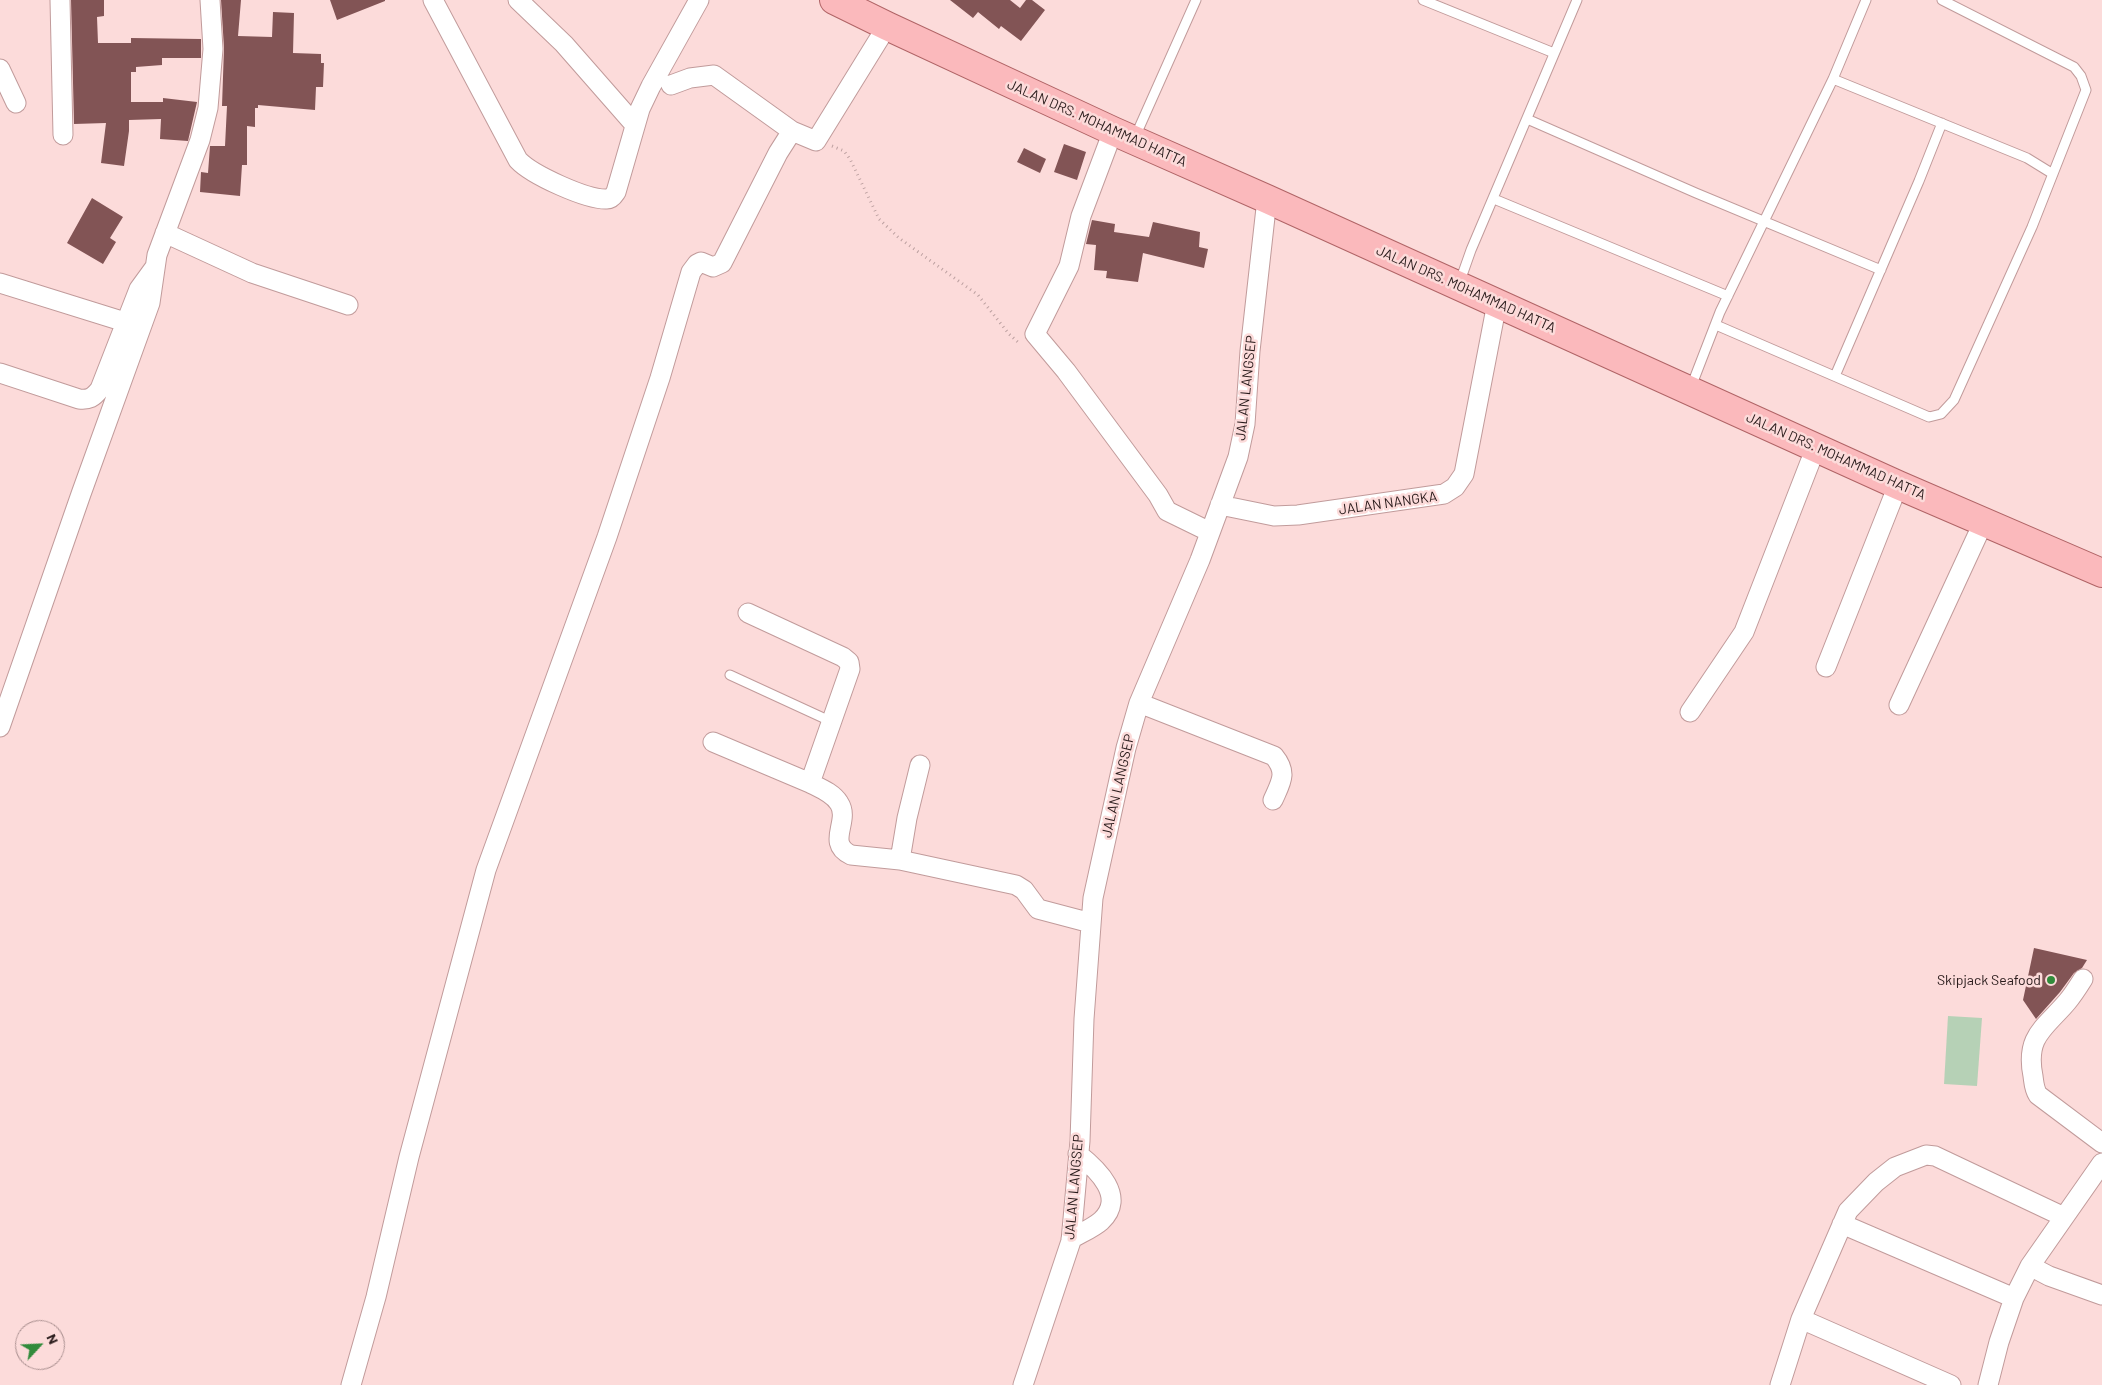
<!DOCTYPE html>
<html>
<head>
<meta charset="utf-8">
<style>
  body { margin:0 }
  #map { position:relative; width:2102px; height:1385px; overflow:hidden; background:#fcdbda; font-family:Barlow,sans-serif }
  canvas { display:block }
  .north { position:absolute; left:15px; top:1320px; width:50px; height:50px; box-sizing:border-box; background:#fcdbda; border:1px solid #a88e8e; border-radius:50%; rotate:65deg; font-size:14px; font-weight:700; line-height:20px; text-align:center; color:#291b1b }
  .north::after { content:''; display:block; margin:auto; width:18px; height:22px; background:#318b3b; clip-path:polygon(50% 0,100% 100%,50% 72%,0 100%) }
</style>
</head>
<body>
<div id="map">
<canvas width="2102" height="1385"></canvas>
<div class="north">N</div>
</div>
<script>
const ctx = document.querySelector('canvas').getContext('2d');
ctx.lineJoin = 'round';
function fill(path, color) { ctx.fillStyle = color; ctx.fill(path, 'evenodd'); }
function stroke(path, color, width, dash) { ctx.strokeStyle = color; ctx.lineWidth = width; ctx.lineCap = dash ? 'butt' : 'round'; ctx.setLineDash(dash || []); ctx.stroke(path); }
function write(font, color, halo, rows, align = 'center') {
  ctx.font = font + ' Barlow,sans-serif'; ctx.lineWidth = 5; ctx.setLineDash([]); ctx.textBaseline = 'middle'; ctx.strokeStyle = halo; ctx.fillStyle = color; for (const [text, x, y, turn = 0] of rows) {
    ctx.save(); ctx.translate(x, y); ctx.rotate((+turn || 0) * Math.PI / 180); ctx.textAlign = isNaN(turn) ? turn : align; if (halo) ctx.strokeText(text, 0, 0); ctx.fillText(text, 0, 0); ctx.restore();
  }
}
const green = new Path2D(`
  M 1948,1016 L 1982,1018 L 1977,1086 L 1944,1084 Z`);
const building = new Path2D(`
  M 71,0 L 104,0 L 104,16 L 97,17 L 98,43 L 131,43 L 131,38 L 201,39 L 201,58 L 162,58 L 162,65 L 136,67 L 136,72 L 131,72 L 131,102 L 163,102 L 163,98 L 197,102 L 188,141 L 160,139 L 161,119 L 129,120 L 129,131 L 124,166 L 101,163 L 106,123 L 74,124 Z
  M 221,0 L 241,0 L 238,36 L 272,37 L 273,12 L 294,13 L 293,53 L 321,54 L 321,63 L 324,63 L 323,87 L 316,87 L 315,110 L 258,105 L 258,108 L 255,108 L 255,127 L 247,126 L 247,165 L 242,165 L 240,196 L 200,192 L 201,172 L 208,173 L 210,146 L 225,146 L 227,106 L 222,106 L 224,48 Z
  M 330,0 L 385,0 L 385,1 L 337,20 Z
  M 950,0 L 1010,0 L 1020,8 L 1026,0 L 1032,0 L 1045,10 L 1021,41 L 1001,26 L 999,29 L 978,12 L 973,18 Z
  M 1064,144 L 1086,152 L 1077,180 L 1054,172 Z
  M 1024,148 L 1046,159 L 1040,173 L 1017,162 Z
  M 92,198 L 123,217 L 110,238 L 116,242 L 103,264 L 67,243 Z
  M 1092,220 L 1115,224 L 1114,232 L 1149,237 L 1153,222 L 1200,232 L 1199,247 L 1208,249 L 1204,268 L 1143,253 L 1138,282 L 1106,278 L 1107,271 L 1094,270 L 1096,245 L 1086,244 Z
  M 2034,948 L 2087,960 L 2082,968 L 2074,973 L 2060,992 L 2036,1019 L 2023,1000 Z`);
const path = new Path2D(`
  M 832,146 L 844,151 L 850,159 L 879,219 L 899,238 L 978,295 L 1009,334 L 1020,344`);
const lane = new Path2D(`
  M 1423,0 L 1554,53
  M 1833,79 L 2027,158 L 2053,174
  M 1527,119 L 1696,193 L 1881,270
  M 1135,137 L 1196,0
  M 1494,199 L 1728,296
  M 1459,284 L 1471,250 L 1577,0
  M 1716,325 L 1929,417 L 1941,414 L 1954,400 L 2032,227 L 2086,90 L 2081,76 L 2074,67 L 1942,0
  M 1835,376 L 1919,181 L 1942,123
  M 1691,387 L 1720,312 L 1833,79 L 1866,0
  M 730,675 L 830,721`);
const street = new Path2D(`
  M 60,0 L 63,135
  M 433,0 L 518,160 C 532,175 587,200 607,199 C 612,199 614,195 616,192 L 640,109 L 651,86 L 699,0
  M 518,0 L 564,44 L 635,125
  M 0,69 L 16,103
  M 671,85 L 690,78 L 714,75 L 792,131 L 816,141 L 887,26
  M 1113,131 L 1081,216 L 1069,266 L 1035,334 L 1066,371 L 1158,495 L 1167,511 L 1210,532
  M 165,233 L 252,273 L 348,305
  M 0,283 L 125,322
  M 0,373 L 79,399 C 89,400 93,398 100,389 L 139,289 L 155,267
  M 1220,505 L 1274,516 L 1298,515 L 1444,494 L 1455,487 L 1464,474 L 1497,303
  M 1826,667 L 1898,485
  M 1139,703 L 1274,756 C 1288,773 1281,782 1273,800
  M 1899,705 L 1984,521
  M 1690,712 L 1744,632 L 1816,447
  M 0,727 L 81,494 L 150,303 L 157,255 L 200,140 L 208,108 L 213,49 L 210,0
  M 713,742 L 810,783 L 850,669 L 849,662 L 843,657 L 748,613
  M 810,783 C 820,788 833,793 839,803 C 851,821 825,843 851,855 L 900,860 L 1016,885 L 1024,890 L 1038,909 L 1091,923
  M 900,860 L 907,818 L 920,765
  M 2083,979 C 2078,987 2073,995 2067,1002 C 2045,1028 2025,1036 2033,1076 C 2034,1083 2034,1089 2038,1095 L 2102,1143
  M 1842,1224 L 2014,1298
  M 1071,1239 C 1081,1233 1093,1228 1101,1221 C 1127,1197 1097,1169 1078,1154
  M 2030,1266 L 2049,1276 L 2102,1295
  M 1801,1319 L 1951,1385
  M 351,1385 L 376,1297 L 409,1157 L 486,870 L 607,537 L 660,378 L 691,272 L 697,264 L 701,262 L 713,267 L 722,263 L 778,153 L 792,131
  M 1023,1385 L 1071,1241 L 1080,1141 L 1084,1019 L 1093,898 L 1126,748 L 1139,703 L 1200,560 L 1238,457 L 1245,424 L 1250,351 L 1267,199
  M 1780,1385 L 1801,1319 L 1848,1211 L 1876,1182 L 1895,1167 L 1926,1155 L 1935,1156 L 2064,1217
  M 1988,1385 L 1999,1342 L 2014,1298 L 2030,1266 L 2102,1163`);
const primary = new Path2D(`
  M 834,0 L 887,26 L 1113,131 L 1267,199 L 1898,485 L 2102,573`);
const markers = [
  [2051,980,5,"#318b3b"]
];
const streetNames = [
  ["JALAN DRS. MOHAMMAD HATTA",1097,123,24],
  ["JALAN DRS. MOHAMMAD HATTA",1466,289,24],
  ["JALAN LANGSEP",1246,388,-84],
  ["JALAN DRS. MOHAMMAD HATTA",1836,456,24],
  ["JALAN NANGKA",1388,503,-8],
  ["JALAN LANGSEP",1118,786,-77],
  ["JALAN LANGSEP",1074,1187,-85]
];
const poiNames = [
  ["Skipjack Seafood",2041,980]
];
fill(green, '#b6d1b6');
fill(building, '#825455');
stroke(lane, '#c19b9b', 11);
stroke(street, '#c19b9b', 21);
stroke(primary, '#b06466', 30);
stroke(path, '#bca0a0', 3, [1, 4]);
stroke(lane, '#fff', 9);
stroke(street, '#fff', 19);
stroke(primary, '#fbb9bc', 28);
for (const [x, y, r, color] of markers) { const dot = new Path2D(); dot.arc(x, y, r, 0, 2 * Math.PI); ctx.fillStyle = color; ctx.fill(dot); stroke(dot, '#fcdbda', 2); }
write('14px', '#291b1b', '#fcdbda', streetNames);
write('14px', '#291b1b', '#fcdbda', poiNames, 'right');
</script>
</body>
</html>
